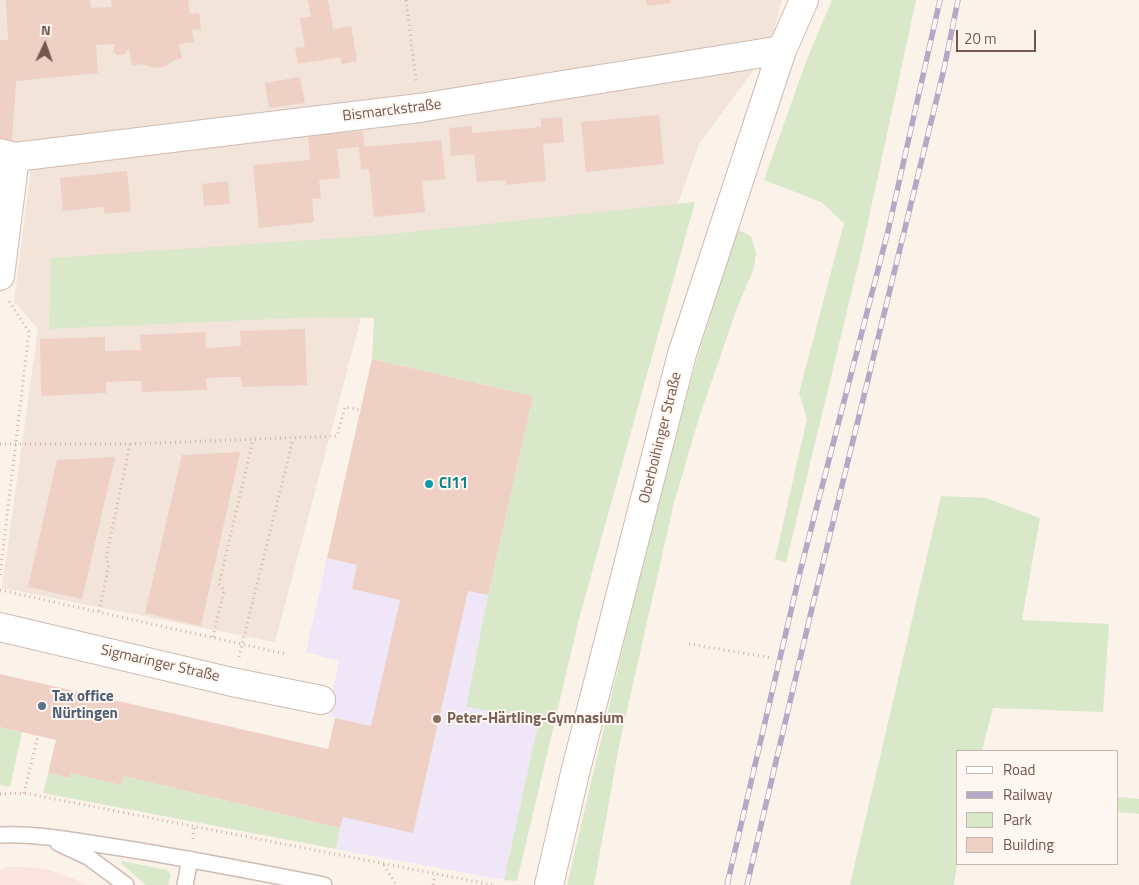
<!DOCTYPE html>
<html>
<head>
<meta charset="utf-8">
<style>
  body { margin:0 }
  #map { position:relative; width:1139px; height:885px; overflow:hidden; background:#fbf2ea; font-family:"Titillium Web",sans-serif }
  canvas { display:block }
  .legend { position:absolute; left:956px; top:750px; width:162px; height:115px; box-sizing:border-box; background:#fef7f1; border:1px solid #c7b7b0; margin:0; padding:6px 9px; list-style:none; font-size:15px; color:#74584f }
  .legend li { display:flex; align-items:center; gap:10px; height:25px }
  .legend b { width:25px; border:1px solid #c7b7b0 }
  .north { position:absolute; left:20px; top:20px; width:50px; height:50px; -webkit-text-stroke:4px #fef7f1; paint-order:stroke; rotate:3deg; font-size:14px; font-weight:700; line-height:20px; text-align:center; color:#74584f }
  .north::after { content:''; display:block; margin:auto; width:18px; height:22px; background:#74584f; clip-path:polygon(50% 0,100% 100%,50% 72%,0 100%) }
  .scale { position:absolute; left:956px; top:30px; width:80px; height:22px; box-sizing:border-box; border:2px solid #74584f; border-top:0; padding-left:6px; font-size:15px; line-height:18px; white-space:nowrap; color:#74584f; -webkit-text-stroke:4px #fef7f1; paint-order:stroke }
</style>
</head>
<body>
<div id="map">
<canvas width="1139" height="885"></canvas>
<ul class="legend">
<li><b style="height:6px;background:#fff"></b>Road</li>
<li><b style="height:6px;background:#b4a9c5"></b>Railway</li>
<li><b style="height:14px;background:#d9e8c9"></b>Park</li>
<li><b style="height:14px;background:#eed0c4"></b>Building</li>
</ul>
<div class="north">N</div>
<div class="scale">20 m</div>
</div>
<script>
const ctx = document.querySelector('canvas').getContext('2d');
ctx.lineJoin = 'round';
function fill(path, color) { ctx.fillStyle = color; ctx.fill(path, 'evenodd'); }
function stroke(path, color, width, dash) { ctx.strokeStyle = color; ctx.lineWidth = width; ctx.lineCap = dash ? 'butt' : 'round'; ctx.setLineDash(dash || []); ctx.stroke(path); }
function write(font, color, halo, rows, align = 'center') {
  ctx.font = font + ' "Titillium Web",sans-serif'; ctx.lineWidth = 4; ctx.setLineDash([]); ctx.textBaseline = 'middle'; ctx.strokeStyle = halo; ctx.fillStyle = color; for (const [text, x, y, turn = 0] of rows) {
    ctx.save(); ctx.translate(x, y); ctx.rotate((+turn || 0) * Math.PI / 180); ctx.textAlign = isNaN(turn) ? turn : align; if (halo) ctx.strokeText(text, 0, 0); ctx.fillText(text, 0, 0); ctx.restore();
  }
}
const residential = new Path2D(`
  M 0,0 L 782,0 L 769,49 L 699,144 L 656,266 L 368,292 L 275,642 L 2,588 L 38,329 L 14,302 L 33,151 L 0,143 Z`);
const commercial = new Path2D(`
  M 8,867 L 27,867 L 49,870 L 72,878 L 85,885 L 0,885 L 0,870 Z`);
const education = new Path2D(`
  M 327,558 L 488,595 L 466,707 L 539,720 L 504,880 L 336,849 L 357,755 L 371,726 L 328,716 L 339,661 L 306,652 Z`);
const green = new Path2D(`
  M 832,0 L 916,0 L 863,245 L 786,563 L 775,559 L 807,419 L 799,393 L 844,223 L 821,202 L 764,180 L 807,59 Z
  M 695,202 L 580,615 L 517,881 L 504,880 L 539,720 L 466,707 L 488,595 L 533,396 L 372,359 L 374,318 L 317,317 L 49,329 L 51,258 L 382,235 Z
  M 737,229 L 751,236 L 756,253 L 754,268 L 737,308 L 698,421 L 674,503 L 620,741 L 594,885 L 567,885 L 661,485 L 698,356 Z
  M 941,496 L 986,498 L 1040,518 L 1022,620 L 1109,624 L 1103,712 L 993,708 L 982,751 L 958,751 L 958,857 L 954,885 L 850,885 Z
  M 0,727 L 22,732 L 10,787 L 0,785 Z
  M 48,773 L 69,778 L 71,773 L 121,785 L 124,776 L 340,828 L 336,849 L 43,793 Z
  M 1118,797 L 1139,799 L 1139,814 L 1118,812 Z
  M 122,861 L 167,870 L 171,875 L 168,885 L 146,885 L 122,864 Z`);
const building = new Path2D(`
  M 6,0 L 90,0 L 91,8 L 112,7 L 111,0 L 188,0 L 190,14 L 199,13 L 201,29 L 192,30 L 194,42 L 179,44 L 182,58 L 175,60 L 166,66 L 155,68 L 141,64 L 132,66 L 129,48 L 125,54 L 117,55 L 113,52 L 115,44 L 96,45 L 98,73 L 16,81 L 12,141 L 0,139 L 0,40 L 8,40 Z
  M 308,0 L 328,0 L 333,29 L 351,26 L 357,61 L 342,64 L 340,57 L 298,64 L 295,48 L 305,47 L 300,18 L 311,17 Z
  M 646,0 L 671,0 L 671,3 L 647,6 Z
  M 300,77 L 305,103 L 269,108 L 265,83 Z
  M 659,115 L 664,164 L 586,172 L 581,122 Z
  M 562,117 L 564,142 L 543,144 L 546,181 L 506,185 L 506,180 L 477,182 L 474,154 L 451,156 L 449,128 L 472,126 L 472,133 L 541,127 L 541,119 Z
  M 363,131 L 364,147 L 441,140 L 445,179 L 422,181 L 425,212 L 374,217 L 369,169 L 361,170 L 359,147 L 337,149 L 340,178 L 319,180 L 321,198 L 312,199 L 314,222 L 259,228 L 253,165 L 310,160 L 308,135 Z
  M 127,171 L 131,211 L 105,214 L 104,207 L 63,211 L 60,178 Z
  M 228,181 L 230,204 L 204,206 L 202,184 Z
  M 305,329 L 307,385 L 242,387 L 241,377 L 228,377 L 206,378 L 207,390 L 142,392 L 141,381 L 127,381 L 106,382 L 106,393 L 41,396 L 40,339 L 105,337 L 105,351 L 141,350 L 140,335 L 205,332 L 206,348 L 227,347 L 241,346 L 240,331 Z
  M 372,359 L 533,396 L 488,595 L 468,591 L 413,833 L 343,817 L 340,828 L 124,776 L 121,785 L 71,773 L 70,778 L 48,773 L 56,740 L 0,727 L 0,674 L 328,749 L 335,718 L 371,726 L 400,600 L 352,589 L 357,565 L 327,558 Z
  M 240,452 L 201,626 L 145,613 L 182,455 Z
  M 115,457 L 82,599 L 28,587 L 57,460 Z`);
const path = new Path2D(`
  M 406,0 L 416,81
  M 0,444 L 130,444 L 337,436 L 345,407 L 361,410
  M 0,575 L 29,332 L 9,301
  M 0,590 L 286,654
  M 99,611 L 109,564 L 106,558 L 130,444
  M 213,637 L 224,590 L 219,584 L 253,440
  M 689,644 L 773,658
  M 239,657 L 293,439
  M 24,793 L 38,736
  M 0,794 L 24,793 L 493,885
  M 193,839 L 194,827
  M 384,865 L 396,885
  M 433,885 L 435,875`);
const service = new Path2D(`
  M 0,835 C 34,833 69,840 102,845 C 177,856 251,871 324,885
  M 58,843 L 88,857 L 126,885
  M 185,885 L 190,859`);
const minor = new Path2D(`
  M 0,153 L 15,157 L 419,108 L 782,50
  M 0,276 L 15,157
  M 0,627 L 232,682 L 321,700`);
const secondary = new Path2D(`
  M 549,885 L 575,773 L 682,354 L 782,50 L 804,0`);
const rail = new Path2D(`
  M 727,885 L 801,568 L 888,231 L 940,0
  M 747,885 L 812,608 L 944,69 L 958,0`);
const markers = [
  [429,484,5,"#0f9aa8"],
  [42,706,5,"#5c6f8a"],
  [437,719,5,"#8d6e63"]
];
const streetNames = [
  ["Bismarckstraße",392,111,-7],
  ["Oberboihinger Straße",661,438,-76],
  ["Sigmaringer Straße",160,664,13]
];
const cultureNames = [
  ["CI11",439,484]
];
const serviceNames = [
  ["Tax office",52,697],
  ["Nürtingen",52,714]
];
const educationNames = [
  ["Peter-Härtling-Gymnasium",447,719]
];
fill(residential, '#f2e4d9');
fill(commercial, '#fae4df');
fill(education, '#efe7f8');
fill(green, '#d9e8c9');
fill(building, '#eed0c4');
stroke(service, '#cebcb3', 18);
stroke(minor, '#cebcb3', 30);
stroke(secondary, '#d1bbb1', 30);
stroke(path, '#d3b3a7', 3, [1, 4]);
stroke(service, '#fff', 15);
stroke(minor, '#fff', 28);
stroke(secondary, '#fff', 28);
stroke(rail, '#b4a9c5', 5.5);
stroke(rail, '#fef7f1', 4, [11]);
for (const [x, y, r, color] of markers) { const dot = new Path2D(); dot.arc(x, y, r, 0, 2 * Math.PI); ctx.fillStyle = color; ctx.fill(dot); stroke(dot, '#fef7f1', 2); }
write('15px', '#74584f', '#fef7f1', streetNames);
write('bold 15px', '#0d838f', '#fef7f1', cultureNames, 'left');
write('bold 15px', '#4e5e75', '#fef7f1', serviceNames, 'left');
write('bold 15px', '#785e54', '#fef7f1', educationNames, 'left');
</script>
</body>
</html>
